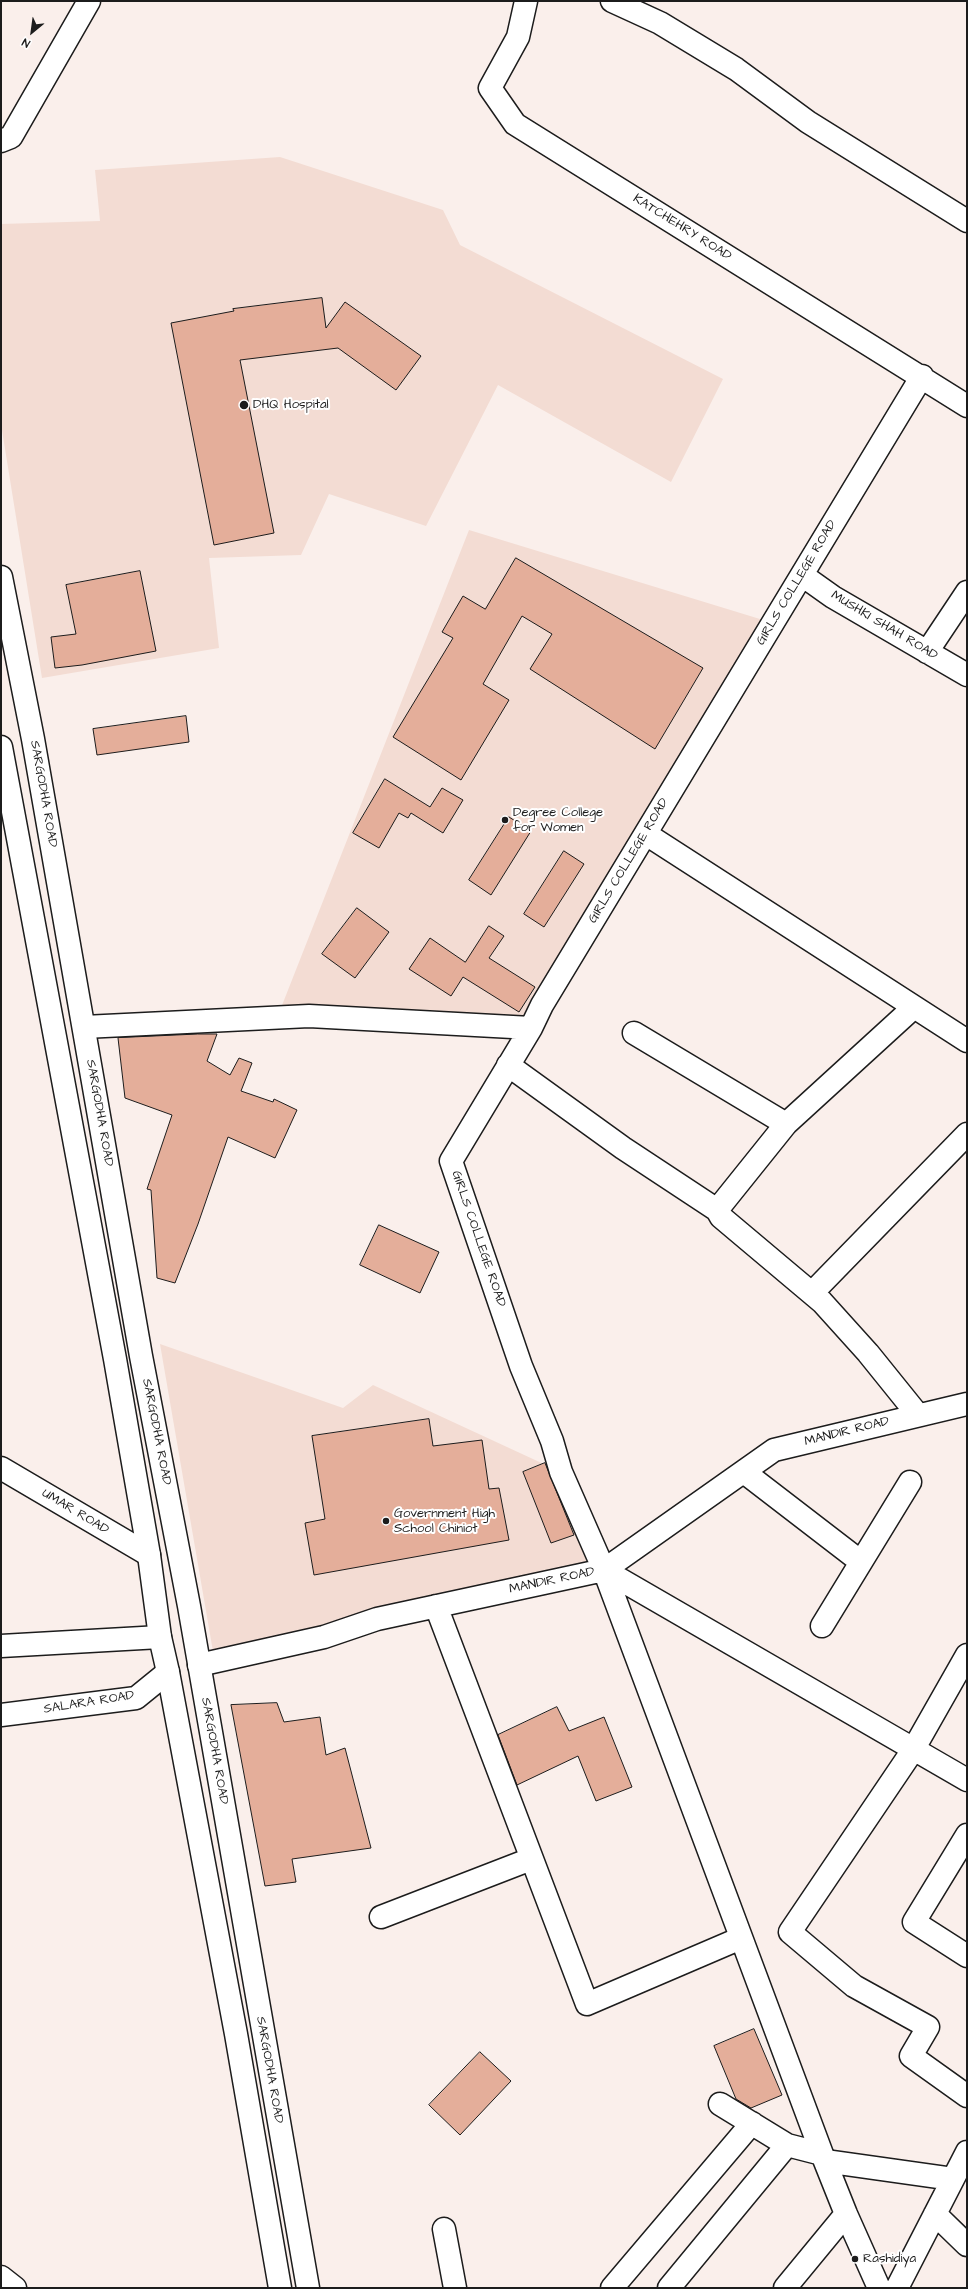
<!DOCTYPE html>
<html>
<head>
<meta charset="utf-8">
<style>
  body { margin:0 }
  #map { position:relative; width:968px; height:2289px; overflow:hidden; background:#faefeb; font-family:"Architects Daughter",sans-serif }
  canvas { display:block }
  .frame { position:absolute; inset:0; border:2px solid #1c1c1c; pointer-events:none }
  .north { position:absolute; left:12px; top:12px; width:40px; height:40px; -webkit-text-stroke:3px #fff; paint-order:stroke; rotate:209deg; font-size:11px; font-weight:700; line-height:16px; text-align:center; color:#1c1c1c }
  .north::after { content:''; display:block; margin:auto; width:14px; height:18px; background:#1c1c1c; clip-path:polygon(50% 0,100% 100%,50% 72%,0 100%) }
</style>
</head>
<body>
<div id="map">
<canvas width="968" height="2289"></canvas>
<div class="frame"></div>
<div class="north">N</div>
</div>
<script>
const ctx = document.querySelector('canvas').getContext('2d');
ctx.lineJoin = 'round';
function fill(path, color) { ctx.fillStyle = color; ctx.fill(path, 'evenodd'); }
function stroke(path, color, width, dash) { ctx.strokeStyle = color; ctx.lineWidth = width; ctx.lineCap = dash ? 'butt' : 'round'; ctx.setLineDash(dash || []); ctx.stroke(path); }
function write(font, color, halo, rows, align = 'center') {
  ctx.font = font + ' "Architects Daughter",sans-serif'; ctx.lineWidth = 4; ctx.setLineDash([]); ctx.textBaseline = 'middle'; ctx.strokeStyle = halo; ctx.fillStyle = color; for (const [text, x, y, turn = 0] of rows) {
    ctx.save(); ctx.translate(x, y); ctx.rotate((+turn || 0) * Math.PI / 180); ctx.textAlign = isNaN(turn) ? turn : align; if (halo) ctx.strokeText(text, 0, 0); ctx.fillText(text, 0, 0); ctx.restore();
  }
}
const built = new Path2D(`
  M 280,157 L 443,210 L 460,245 L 723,379 L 671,482 L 498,385 L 426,526 L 329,494 L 301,555 L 209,558 L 219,648 L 42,678 L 1,424 L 1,224 L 100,221 L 95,170 Z
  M 469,530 L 773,623 L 531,1028 L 277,1018 Z
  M 160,1344 L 343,1408 L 373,1385 L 561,1472 L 604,1570 L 216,1669 Z`);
const building = new Path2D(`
  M 322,298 L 326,328 L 345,302 L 421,356 L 396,390 L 338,348 L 240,360 L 274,533 L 214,545 L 171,323 L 234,311 L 233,309 Z
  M 516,558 L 703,668 L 655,749 L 530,669 L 552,634 L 522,616 L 483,684 L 509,700 L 461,780 L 393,737 L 453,638 L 442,632 L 463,596 L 485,609 Z
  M 140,571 L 156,651 L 82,665 L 55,668 L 51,637 L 76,634 L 66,585 Z
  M 186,716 L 189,742 L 97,755 L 93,729 Z
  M 385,779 L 430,807 L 442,788 L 463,800 L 443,833 L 411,813 L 408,818 L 399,813 L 379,848 L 353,833 Z
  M 509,817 L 531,831 L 491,895 L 469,880 Z
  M 564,851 L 584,864 L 544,927 L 524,914 Z
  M 357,908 L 389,932 L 355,978 L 322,954 Z
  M 489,926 L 504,936 L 489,958 L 535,987 L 519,1012 L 463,977 L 451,996 L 409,969 L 430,938 L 465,962 Z
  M 198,1034 L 217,1034 L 207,1061 L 230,1075 L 239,1058 L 252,1063 L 241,1091 L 273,1102 L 274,1099 L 297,1110 L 275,1158 L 228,1137 L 198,1224 L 175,1283 L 157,1278 L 151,1190 L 147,1189 L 172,1115 L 125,1098 L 118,1038 Z
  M 379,1225 L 439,1252 L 420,1293 L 360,1265 Z
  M 429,1419 L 433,1446 L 482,1440 L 489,1489 L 499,1488 L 509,1540 L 314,1575 L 305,1523 L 325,1519 L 312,1436 Z
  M 545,1463 L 574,1535 L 551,1543 L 523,1472 Z
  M 277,1703 L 284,1722 L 320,1717 L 326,1755 L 345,1748 L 371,1848 L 292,1859 L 296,1882 L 265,1886 L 231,1705 Z
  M 557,1707 L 569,1731 L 604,1717 L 632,1787 L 596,1801 L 578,1756 L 517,1785 L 498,1735 Z
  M 754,2029 L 782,2095 L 751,2108 L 736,2099 L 714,2046 Z
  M 480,2052 L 511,2081 L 460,2135 L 429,2105 Z`);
const minor = new Path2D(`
  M 526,1 L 518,37 L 490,88 L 515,124 L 967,406
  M 612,1 L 660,23 L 736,69 L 808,122 L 967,221
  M 1,141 L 11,137 L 89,1
  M 802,575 L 833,597 L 967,675
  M 927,652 L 967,592
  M 646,834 L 967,1041
  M 84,1027 L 309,1016 L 531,1028
  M 634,1033 L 786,1124
  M 508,1065 L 623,1148 L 717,1210 L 721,1217 L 822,1302 L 868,1353 L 918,1415
  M 717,1210 L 786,1124 L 913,1008
  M 812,1293 L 967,1134
  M 1,1468 L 149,1555
  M 744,1472 L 861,1562
  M 604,1570 L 967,1780
  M 436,1606 L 587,2004 L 741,1938
  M 822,1626 L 910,1482
  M 1,1646 L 160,1637
  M 967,1655 L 913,1750 L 790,1932 L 854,1986 L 928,2027 L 911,2056 L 967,2096
  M 199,1665 L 324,1637 L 377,1619 L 604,1570 L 774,1450 L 967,1404
  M 1,1715 L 136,1698 L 168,1672
  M 967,1835 L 914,1922 L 967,1956
  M 381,1917 L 531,1859
  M 720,2104 L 787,2145 L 822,2154
  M 825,2161 L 953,2179
  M 935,2214 L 967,2245
  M 444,2229 L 455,2288
  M 1,2277 L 15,2288
  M 612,2288 L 752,2123
  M 669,2288 L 787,2145
  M 785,2288 L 846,2214
  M 879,2288 L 846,2214 L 822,2154 L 604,1570 L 561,1472 L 552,1441 L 521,1366 L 451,1161 L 531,1028 L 542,1005 L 922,376
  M 897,2288 L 967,2152`);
const highway = new Path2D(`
  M 1,577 L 33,739 L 141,1356 L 189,1606 L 308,2288
  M 1,747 L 115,1359 L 149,1555 L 160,1637 L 168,1672 L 236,2034 L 280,2288`);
const markers = [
  [244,405,5,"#1c1c1c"],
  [505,820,4,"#1c1c1c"],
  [386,1521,4,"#1c1c1c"],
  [855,2259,4,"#1c1c1c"]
];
const streetNames = [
  ["KATCHEHRY ROAD",682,228,32],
  ["GIRLS COLLEGE ROAD",797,583,-59],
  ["MUSHKI SHAH ROAD",884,626,31],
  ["SARGODHA ROAD",43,794,80],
  ["GIRLS COLLEGE ROAD",629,861,-59],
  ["SARGODHA ROAD",99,1113,80],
  ["GIRLS COLLEGE ROAD",478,1239,71],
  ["SARGODHA ROAD",156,1432,79],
  ["MANDIR ROAD",847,1432,-14],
  ["UMAR ROAD",75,1512,31],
  ["MANDIR ROAD",552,1581,-12],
  ["SALARA ROAD",89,1703,-9],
  ["SARGODHA ROAD",214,1751,80],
  ["SARGODHA ROAD",269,2070,80]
];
const poiNames = [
  ["DHQ Hospital",253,405],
  ["Degree College",513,813],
  ["for Women",513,828],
  ["Government High",394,1514],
  ["School Chiniot",394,1529],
  ["Rashidiya",863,2259]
];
fill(built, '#f3dcd3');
fill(building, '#e4ae9a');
stroke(building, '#1c1c1c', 1);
stroke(minor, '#1c1c1c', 25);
stroke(highway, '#1c1c1c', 25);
stroke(minor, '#fff', 22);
stroke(highway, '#fff', 22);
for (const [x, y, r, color] of markers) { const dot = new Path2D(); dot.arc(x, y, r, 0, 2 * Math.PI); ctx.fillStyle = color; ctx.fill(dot); stroke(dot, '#fff', 1.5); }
write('13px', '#1c1c1c', '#fff', streetNames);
write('13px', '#1c1c1c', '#fff', poiNames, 'left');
</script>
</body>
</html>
